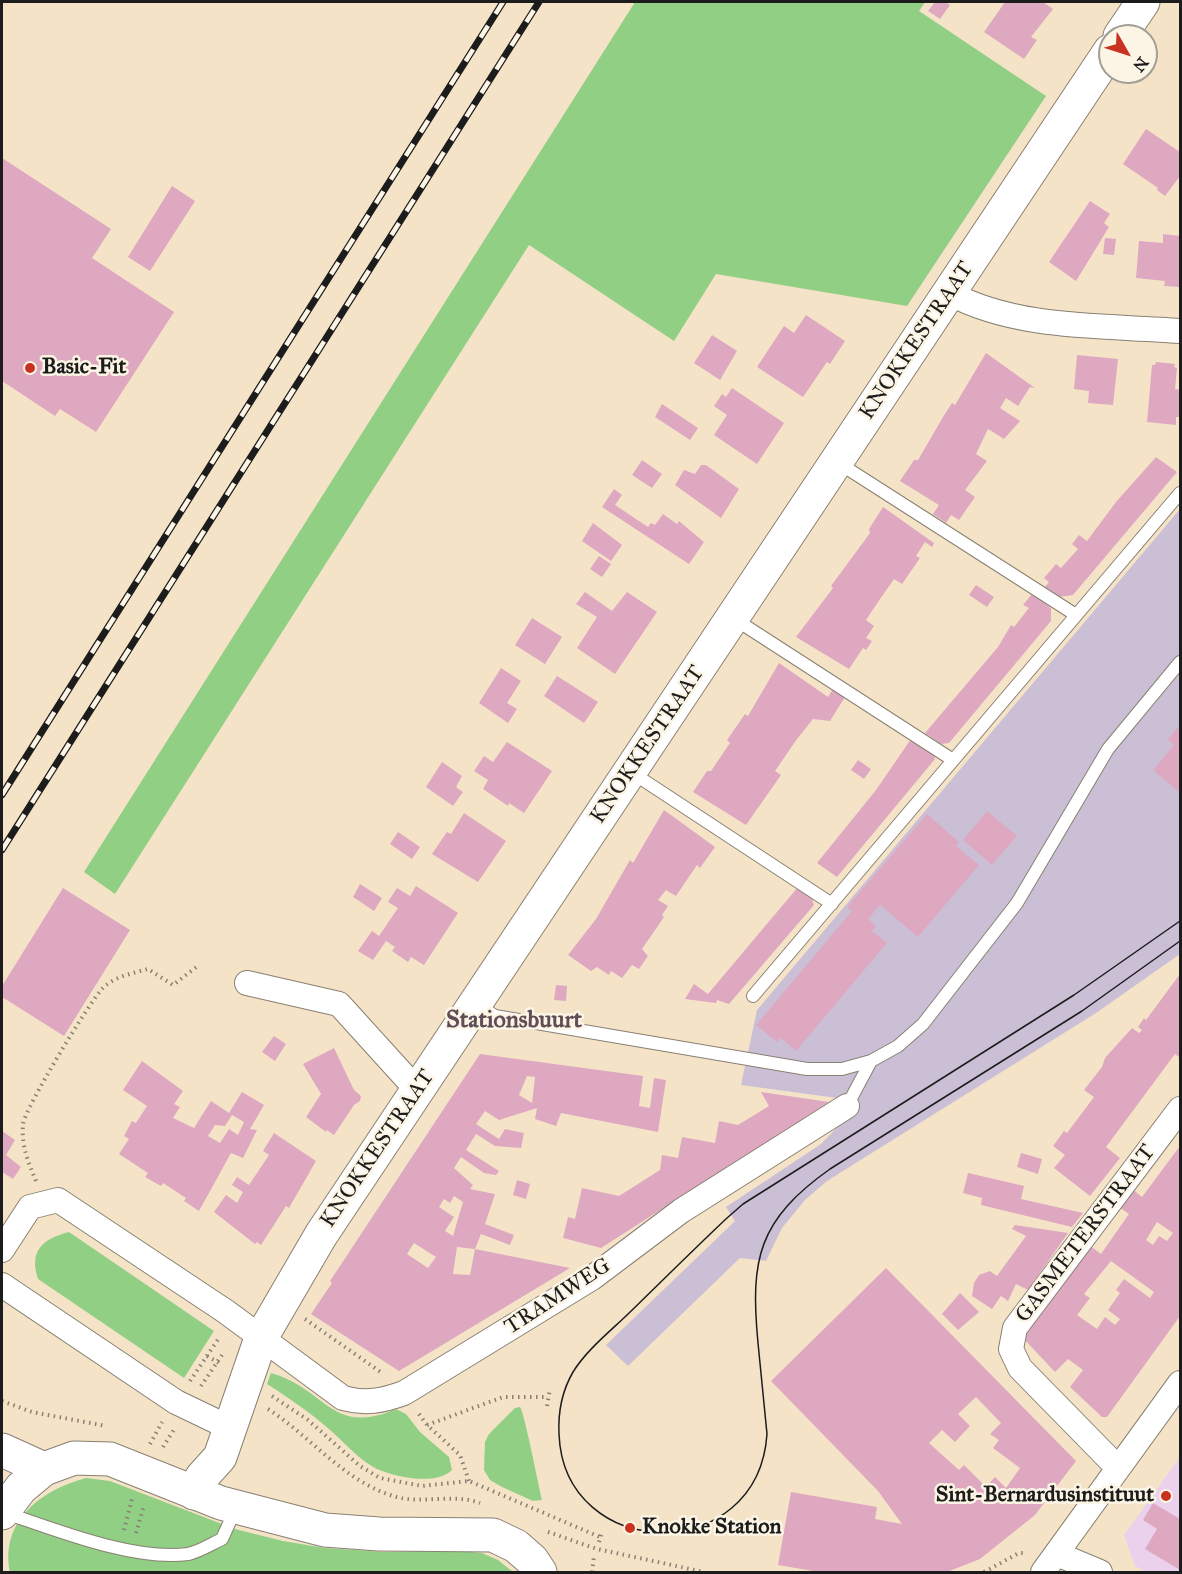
<!DOCTYPE html>
<html>
<head>
<meta charset="utf-8">
<style>
  body { margin:0 }
  #map { position:relative; width:1182px; height:1574px; overflow:hidden; background:#f5e3c8; font-family:"IM FELL Great Primer",serif }
  canvas { display:block }
  .frame { position:absolute; inset:0; border:3px solid #1c1c1c; pointer-events:none }
  .north { position:absolute; left:1098px; top:24px; width:60px; height:60px; box-sizing:border-box; background:#fcf5e5; border:2px solid #a29e95; border-radius:50%; rotate:129deg; font-size:16px; font-weight:700; line-height:24px; text-align:center; color:#1c1c1c }
  .north::after { content:''; display:block; margin:auto; width:21px; height:27px; background:#c8321e; clip-path:polygon(50% 0,100% 100%,50% 72%,0 100%) }
</style>
</head>
<body>
<div id="map">
<canvas width="1182" height="1574"></canvas>
<div class="frame"></div>
<div class="north">N</div>
</div>
<script>
const ctx = document.querySelector('canvas').getContext('2d');
ctx.lineJoin = 'round';
function fill(path, color) { ctx.fillStyle = color; ctx.fill(path, 'evenodd'); }
function stroke(path, color, width, dash) { ctx.strokeStyle = color; ctx.lineWidth = width; ctx.lineCap = dash ? 'butt' : 'round'; ctx.setLineDash(dash || []); ctx.stroke(path); }
function write(font, color, halo, rows, align = 'center') {
  ctx.font = font + ' "IM FELL Great Primer",serif'; ctx.lineWidth = 5; ctx.setLineDash([]); ctx.textBaseline = 'middle'; ctx.strokeStyle = halo; ctx.fillStyle = color; for (const [text, x, y, turn = 0] of rows) {
    ctx.save(); ctx.translate(x, y); ctx.rotate((+turn || 0) * Math.PI / 180); ctx.textAlign = isNaN(turn) ? turn : align; if (halo) ctx.strokeText(text, 0, 0); ctx.fillText(text, 0, 0); ctx.restore();
  }
}
const built = new Path2D(`
  M 1180,1457 L 1180,1572 L 1147,1572 L 1135,1566 L 1124,1535 Z`);
const industrial = new Path2D(`
  M 1180,509 L 1180,954 L 1096,1013 L 827,1181 L 805,1200 L 782,1228 L 766,1261 L 740,1258 L 628,1366 L 606,1345 L 735,1221 L 726,1207 L 821,1144 L 855,1109 L 837,1098 L 741,1085 L 757,1010 Z`);
const green = new Path2D(`
  M 635,2 L 925,2 L 919,11 L 1046,96 L 907,306 L 716,274 L 674,341 L 529,245 L 115,894 L 84,872 Z
  M 69,1232 L 214,1331 L 184,1378 L 38,1279 C 29,1251 42,1239 69,1232 Z
  M 271,1373 C 327,1389 331,1437 396,1409 L 406,1414 L 420,1432 L 449,1457 L 452,1470 C 436,1486 395,1477 377,1469 C 359,1460 345,1443 330,1430 C 311,1413 289,1398 267,1384 Z
  M 520,1407 C 524,1411 539,1487 542,1500 L 533,1501 L 502,1487 L 490,1480 L 484,1470 L 485,1442 L 489,1434 L 515,1408 Z
  M 86,1478 L 110,1481 L 235,1529 L 283,1541 L 325,1548 L 384,1552 L 462,1551 L 482,1553 L 498,1560 L 513,1572 L 10,1572 C 0,1521 41,1490 86,1478 Z`);
const building = new Path2D(`
  M 935,2 L 945,2 L 950,5 L 940,19 L 928,11 Z
  M 1005,2 L 1043,2 L 1053,9 L 1031,37 L 1037,40 L 1024,59 L 984,32 Z
  M 1146,129 L 1180,152 L 1180,176 L 1165,196 L 1157,190 L 1158,188 L 1123,164 Z
  M 2,158 L 111,229 L 92,258 L 174,312 L 96,432 L 60,409 L 55,416 L 2,381 Z
  M 172,186 L 195,201 L 150,271 L 128,257 Z
  M 1090,201 L 1110,214 L 1104,223 L 1109,227 L 1076,281 L 1049,262 Z
  M 1163,234 L 1180,236 L 1180,287 L 1164,286 L 1165,281 L 1136,278 L 1139,241 L 1163,243 Z
  M 1105,238 L 1116,239 L 1114,255 L 1103,254 Z
  M 806,315 L 845,341 L 830,364 L 827,362 L 803,397 L 757,367 L 784,326 L 794,333 Z
  M 712,335 L 737,351 L 720,380 L 694,363 Z
  M 986,353 L 1035,388 L 1030,387 L 1018,406 L 1006,398 L 1000,408 L 1020,421 L 1004,439 L 988,429 L 976,454 L 987,461 L 965,490 L 975,497 L 959,520 L 951,515 L 946,523 L 933,514 L 939,505 L 900,481 L 914,460 L 918,460 L 943,417 L 952,403 L 955,405 Z
  M 1077,355 L 1118,359 L 1113,405 L 1088,403 L 1089,391 L 1074,389 Z
  M 1156,362 L 1175,364 L 1174,367 L 1177,368 L 1175,389 L 1180,390 L 1180,417 L 1176,417 L 1176,425 L 1147,422 L 1152,365 L 1155,365 Z
  M 732,388 L 784,423 L 757,464 L 714,435 L 727,415 L 714,406 L 722,394 L 726,397 Z
  M 662,404 L 698,428 L 690,440 L 655,417 Z
  M 1156,457 L 1177,472 L 1073,595 L 1058,597 L 1045,587 L 1049,582 L 1044,578 L 1056,564 L 1061,568 L 1078,549 L 1072,544 L 1079,535 L 1087,541 L 1116,502 Z
  M 642,460 L 662,474 L 652,488 L 632,475 Z
  M 701,465 L 706,465 L 739,489 L 721,518 L 675,485 L 684,470 L 695,474 Z
  M 614,489 L 622,495 L 615,505 L 648,527 L 651,523 L 655,525 L 663,514 L 677,524 L 679,521 L 704,542 L 689,564 L 602,507 Z
  M 883,507 L 934,543 L 932,547 L 925,542 L 916,556 L 920,558 L 902,584 L 894,579 L 880,599 L 866,620 L 874,626 L 866,638 L 872,641 L 866,650 L 863,648 L 849,669 L 796,637 L 833,588 L 831,586 L 870,533 L 869,529 Z
  M 593,523 L 622,545 L 611,561 L 582,541 Z
  M 599,556 L 611,564 L 602,577 L 590,569 Z
  M 976,585 L 994,597 L 987,607 L 969,595 Z
  M 585,592 L 612,611 L 627,592 L 657,612 L 615,674 L 577,648 L 597,617 L 576,604 Z
  M 1032,594 L 1051,608 L 1051,621 L 949,743 L 941,744 L 925,733 L 998,647 L 1011,625 L 1014,627 L 1029,608 L 1023,605 Z
  M 532,618 L 562,637 L 545,664 L 515,645 Z
  M 779,663 L 828,697 L 833,689 L 845,697 L 830,721 L 813,719 L 797,739 L 775,771 L 781,775 L 746,825 L 693,792 L 707,771 L 711,771 L 730,743 L 727,740 L 745,714 L 748,716 Z
  M 501,668 L 521,681 L 507,703 L 517,709 L 508,723 L 479,703 Z
  M 557,676 L 598,702 L 584,723 L 544,696 Z
  M 1180,725 L 1180,793 L 1153,770 L 1174,745 L 1168,739 Z
  M 911,739 L 934,754 L 935,759 L 837,877 L 817,863 L 876,790 Z
  M 507,742 L 552,771 L 524,813 L 509,803 L 508,806 L 483,789 L 488,780 L 474,771 L 484,756 L 493,762 Z
  M 858,760 L 871,769 L 864,779 L 851,770 Z
  M 442,762 L 462,776 L 456,787 L 463,792 L 453,806 L 426,787 Z
  M 664,810 L 715,847 L 700,868 L 697,865 L 676,896 L 666,890 L 658,900 L 668,906 L 662,915 L 664,917 L 642,949 L 648,956 L 639,969 L 632,965 L 622,978 L 611,971 L 609,975 L 597,967 L 591,971 L 568,955 L 596,919 L 630,860 L 633,863 Z
  M 987,811 L 1017,836 L 992,865 L 963,840 Z
  M 464,813 L 506,841 L 478,882 L 432,854 L 447,832 L 451,834 Z
  M 927,814 L 959,842 L 956,846 L 979,865 L 918,937 L 880,905 L 868,919 L 876,926 L 872,931 L 887,943 L 796,1051 L 781,1038 L 777,1042 L 756,1025 L 852,911 L 847,907 Z
  M 398,832 L 420,847 L 412,859 L 390,844 Z
  M 360,884 L 382,898 L 374,911 L 353,897 Z
  M 416,886 L 458,913 L 424,965 L 411,957 L 408,962 L 392,951 L 395,947 L 386,941 L 373,960 L 358,951 L 372,931 L 379,936 L 398,908 L 388,902 L 397,888 L 410,896 Z
  M 798,887 L 811,896 L 814,905 L 729,1004 L 717,1000 L 716,1003 L 685,999 L 694,984 L 708,994 Z
  M 63,888 L 130,930 L 64,1036 L 2,997 L 2,986 Z
  M 1180,974 L 1180,1055 L 1179,1057 L 1175,1054 L 1172,1058 L 1106,1147 L 1120,1158 L 1090,1196 L 1054,1168 L 1065,1155 L 1053,1146 L 1064,1131 L 1067,1133 L 1094,1097 L 1084,1090 L 1102,1067 L 1105,1058 L 1132,1028 L 1139,1033 L 1142,1030 L 1138,1027 L 1144,1018 L 1146,1020 Z
  M 556,985 L 567,986 L 566,1001 L 554,1000 Z
  M 274,1036 L 286,1044 L 275,1061 L 262,1052 Z
  M 334,1048 L 354,1090 L 361,1096 L 360,1101 L 354,1105 L 334,1135 L 327,1130 L 326,1132 L 306,1117 L 321,1094 L 303,1064 Z
  M 480,1054 L 643,1076 L 639,1106 L 650,1108 L 654,1078 L 666,1080 L 658,1132 L 561,1113 L 556,1126 L 535,1119 L 537,1108 L 499,1120 L 485,1111 L 476,1124 L 499,1139 L 505,1129 L 524,1133 L 521,1148 L 495,1146 L 476,1134 L 466,1150 L 499,1171 L 496,1175 L 484,1173 L 461,1157 L 454,1168 L 473,1185 L 470,1189 L 495,1194 L 485,1224 L 514,1235 L 510,1245 L 481,1234 L 475,1249 L 457,1247 L 453,1274 L 470,1275 L 475,1249 L 570,1268 L 399,1371 L 311,1314 L 332,1283 L 330,1281 ZM 527,1076 L 535,1077 L 532,1103 L 519,1095 ZM 454,1196 L 463,1202 L 453,1236 L 445,1231 L 454,1217 L 439,1207 L 444,1199 L 450,1203 ZM 414,1243 L 436,1257 L 428,1268 L 407,1254 Z
  M 142,1061 L 183,1091 L 174,1104 L 180,1107 L 173,1118 L 194,1128 L 211,1101 L 229,1113 L 242,1092 L 264,1105 L 250,1129 L 257,1130 L 243,1158 L 231,1153 L 199,1211 L 184,1201 L 186,1198 L 163,1183 L 161,1186 L 145,1177 L 148,1173 L 119,1154 L 129,1139 L 124,1136 L 132,1121 L 136,1123 L 147,1106 L 123,1090 ZM 232,1115 L 244,1122 L 238,1135 L 229,1129 L 220,1143 L 208,1136 L 215,1125 L 225,1126 Z
  M 761,1092 L 829,1102 L 601,1248 L 563,1238 L 568,1217 L 575,1219 L 582,1188 L 619,1196 L 660,1170 L 662,1155 L 678,1158 L 682,1137 L 715,1143 L 719,1121 L 738,1125 L 769,1106 Z
  M 2,1131 L 15,1140 L 6,1155 L 21,1167 L 13,1179 L 2,1172 Z
  M 274,1133 L 316,1161 L 289,1208 L 286,1206 L 261,1245 L 257,1242 L 255,1244 L 214,1212 L 226,1195 L 237,1203 L 243,1192 L 232,1185 L 237,1177 L 249,1185 L 269,1155 L 263,1151 Z
  M 1180,1146 L 1180,1316 L 1107,1417 L 1102,1417 L 1070,1387 L 1083,1370 L 1068,1359 L 1055,1372 L 1023,1338 L 1089,1245 L 1101,1254 L 1129,1214 L 1119,1207 L 1131,1188 L 1142,1197 ZM 1157,1222 L 1173,1233 L 1167,1241 L 1159,1236 L 1153,1245 L 1146,1240 ZM 1111,1261 L 1154,1292 L 1150,1298 L 1124,1279 L 1116,1290 L 1120,1293 L 1108,1310 L 1120,1319 L 1115,1325 L 1105,1317 L 1097,1329 L 1077,1315 L 1090,1298 L 1084,1294 Z
  M 1021,1153 L 1042,1159 L 1038,1174 L 1017,1167 Z
  M 968,1173 L 1024,1186 L 1021,1199 L 1083,1213 L 1072,1227 L 981,1205 L 982,1198 L 963,1193 Z
  M 517,1180 L 530,1184 L 526,1199 L 513,1195 Z
  M 1015,1225 L 1068,1233 L 1028,1290 L 1016,1284 L 1008,1301 L 1001,1296 L 992,1309 L 972,1296 L 974,1283 L 979,1275 L 990,1271 L 997,1276 L 1026,1236 L 1012,1229 Z
  M 886,1268 L 1076,1461 L 1035,1515 L 980,1559 L 947,1572 L 819,1572 L 778,1565 L 791,1492 L 877,1507 L 875,1519 L 902,1524 L 878,1491 L 771,1381 ZM 976,1397 L 1001,1423 L 990,1434 L 999,1440 L 993,1448 L 1020,1468 L 1006,1488 L 995,1477 L 986,1487 L 964,1465 L 959,1470 L 929,1443 L 942,1430 L 955,1442 L 970,1426 L 958,1414 Z
  M 960,1293 L 979,1312 L 958,1330 L 942,1314 Z
  M 1153,1503 L 1180,1519 L 1180,1570 L 1145,1549 L 1157,1529 L 1143,1520 Z`);
const path = new Path2D(`
  M 36,1181 C 28,1162 21,1145 23,1124 C 25,1108 89,1003 102,989 C 113,977 133,973 148,969 L 173,985 L 199,965
  M 305,1319 L 382,1373
  M 207,1356 L 219,1363
  M 190,1381 L 219,1338
  M 201,1386 L 222,1355
  M 272,1396 L 308,1420 L 360,1466 L 380,1478 L 422,1486 L 469,1481 L 600,1537
  M 2,1401 L 32,1412 L 106,1426
  M 547,1406 L 550,1389
  M 268,1409 C 310,1436 344,1481 393,1496 C 421,1505 453,1493 480,1503
  M 419,1414 L 427,1425 L 460,1455 L 469,1481
  M 427,1425 L 503,1397 L 547,1397
  M 150,1444 L 162,1422
  M 163,1447 L 175,1428
  M 124,1530 L 132,1499
  M 548,1532 L 597,1549 L 704,1572
  M 136,1533 L 144,1505
  M 599,1542 L 602,1531
  M 592,1572 L 594,1556
  M 984,1572 L 1019,1553 L 1027,1553`);
const lane = new Path2D(`
  M 837,462 L 1076,615
  M 733,618 L 953,760
  M 631,772 L 832,904
  M 753,996 L 1180,493
  M 477,1004 L 495,1016 L 807,1069 L 842,1069 L 871,1061 L 898,1046 L 923,1024 L 1017,903 L 1108,749 L 1180,662
  M 847,1106 L 871,1061
  M 6,1513 C 56,1530 134,1561 188,1554 C 199,1552 211,1544 222,1539 L 236,1508`);
const street = new Path2D(`
  M 949,293 C 1018,330 1104,325 1180,331
  M 247,983 L 339,1004 L 417,1090
  M 2,1250 L 30,1207 L 58,1200 L 225,1311 L 343,1398 C 366,1404 382,1401 404,1393 L 592,1278 L 681,1211 L 847,1106
  M 2,1285 L 176,1402 L 228,1427
  M 1118,1468 L 1020,1368 L 1011,1349 L 1015,1328 L 1180,1109
  M 1057,1554 L 1100,1572
  M 1043,1572 L 1180,1383`);
const secondary = new Path2D(`
  M 1120,36 L 1143,2
  M 194,1493 L 202,1477 L 220,1457 L 261,1338 L 321,1235 L 1110,51`);
const primary = new Path2D(`
  M 2,1450 L 44,1469
  M 2,1513 L 21,1488 L 44,1469 L 74,1458 L 110,1459 L 221,1503 L 325,1530 L 379,1534 L 493,1535 L 516,1546 L 532,1560 L 540,1572`);
const tram = new Path2D(`
  M 1180,921 L 1074,995 L 743,1204 L 727,1218 C 693,1250 660,1283 626,1316 C 608,1333 586,1351 573,1372 C 562,1391 558,1413 559,1434 C 564,1563 758,1567 767,1434 C 764,1403 761,1373 758,1343 C 750,1259 758,1220 830,1169 L 1082,1011 L 1180,941`);
const rail = new Path2D(`
  M 2,795 L 503,2
  M 2,850 L 539,2`);
const markers = [
  [30,368,6,"#c8321e"],
  [1166,1496,6,"#c8321e"],
  [630,1528,6,"#c8321e"]
];
const streetNames = [
  ["KNOKKESTRAAT",917,341,-56],
  ["KNOKKESTRAAT",648,745,-56],
  ["KNOKKESTRAAT",378,1149,-56],
  ["GASMETERSTRAAT",1086,1234,-53],
  ["TRAMWEG",558,1297,-33]
];
const poiNames = [
  ["Basic-Fit",42,368],
  ["Sint-Bernardusinstituut",1154,1496,"right"],
  ["Knokke Station",642,1528]
];
const neighbourhoodNames = [
  ["Stationsbuurt",514,1021]
];
fill(built, '#ebd1ec');
fill(industrial, '#cbbfd6');
fill(green, '#91cf85');
fill(building, '#dea8c1');
stroke(lane, '#888072', 14);
stroke(street, '#888072', 26);
stroke(secondary, '#888072', 35);
stroke(primary, '#888072', 35);
stroke(path, '#888072', 4, [1.5, 4.5]);
stroke(lane, '#fff', 12);
stroke(street, '#fff', 24);
stroke(secondary, '#fff', 33);
stroke(primary, '#fff', 33);
stroke(tram, '#1c1c1c', 1.5);
stroke(rail, '#1c1c1c', 7);
stroke(rail, '#fcf5e5', 4.5, [14]);
for (const [x, y, r, color] of markers) { const dot = new Path2D(); dot.arc(x, y, r, 0, 2 * Math.PI); ctx.fillStyle = color; ctx.fill(dot); stroke(dot, '#fcf5e5', 2); }
write('22px', '#1c1c1c', '#fcf5e5', streetNames);
write('bold 22px', '#1c1c1c', '#fcf5e5', poiNames, 'left');
write('bold 24px', '#604d56', '#fcf5e5', neighbourhoodNames);
</script>
</body>
</html>
